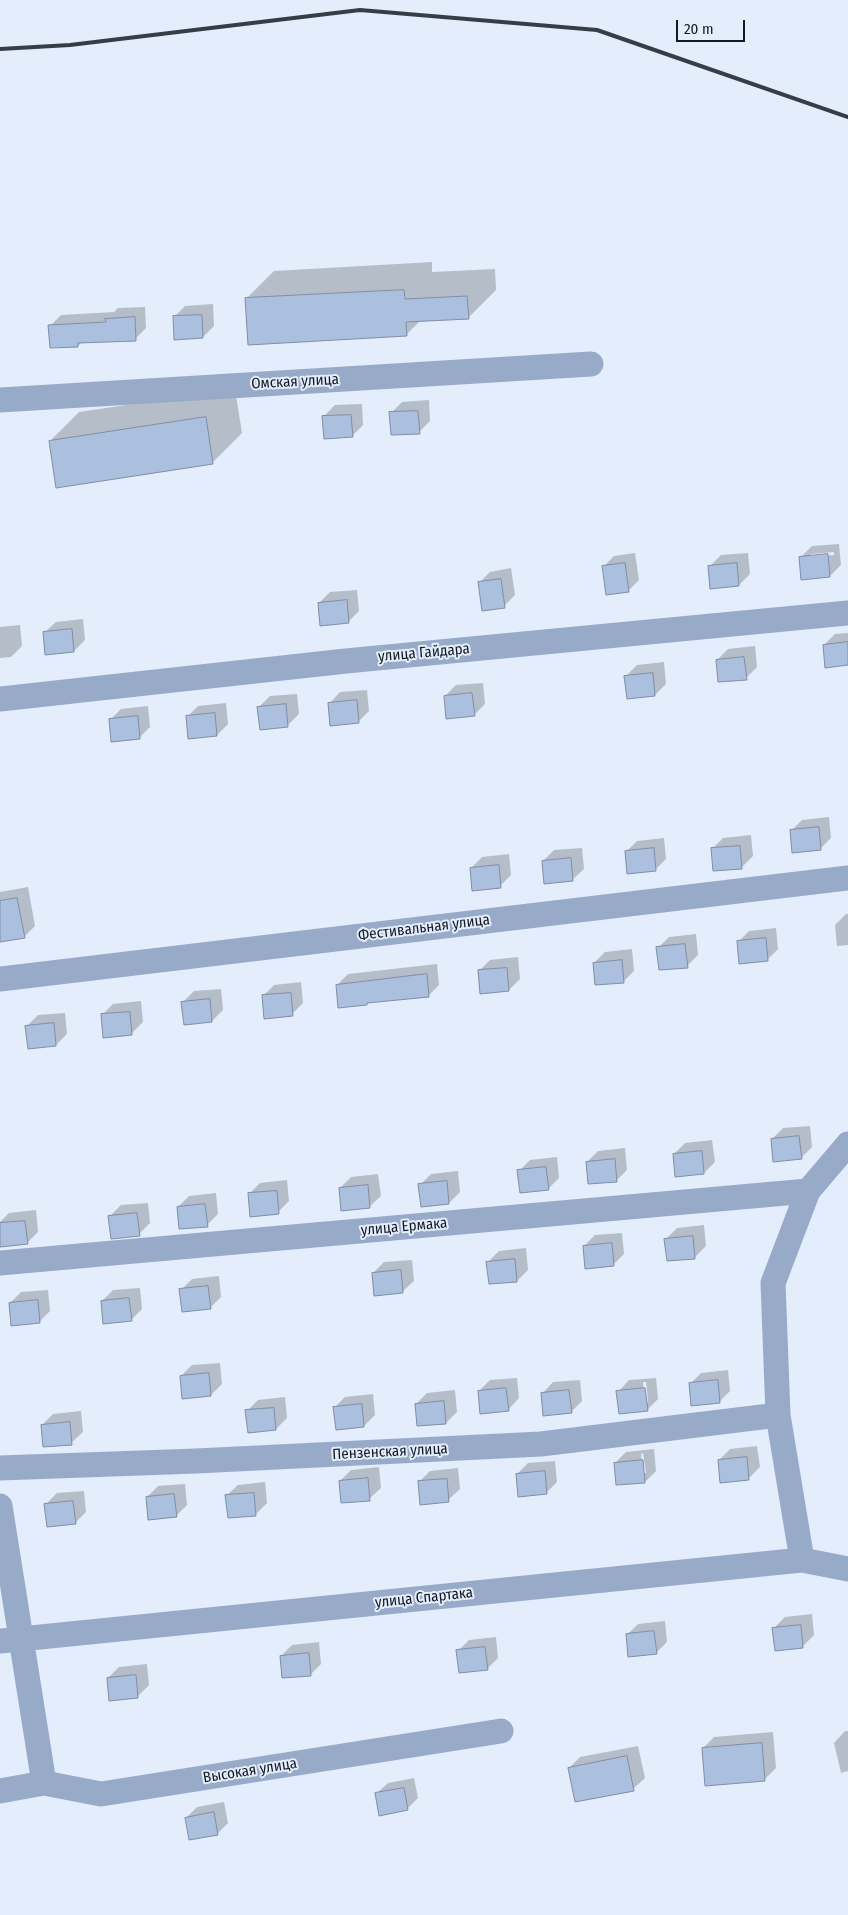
<!DOCTYPE html>
<html>
<head>
<meta charset="utf-8">
<style>
  body { margin:0 }
  #map { position:relative; width:848px; height:1915px; overflow:hidden; background:#e3edfc; font-family:"Fira Sans Condensed",sans-serif }
  canvas { display:block }
  .scale { position:absolute; left:676px; top:20px; width:69px; height:22px; box-sizing:border-box; border:2px solid #131922; border-top:0; padding-left:6px; font-size:15px; line-height:18px; white-space:nowrap; color:#131922; -webkit-text-stroke:4px #e3edfc; paint-order:stroke }
</style>
</head>
<body>
<div id="map">
<canvas width="848" height="1915"></canvas>
<div class="scale">20 m</div>
</div>
<script>
const ctx = document.querySelector('canvas').getContext('2d');
ctx.lineJoin = 'round';
function fill(path, color) { ctx.fillStyle = color; ctx.fill(path, 'evenodd'); }
function stroke(path, color, width, dash) { ctx.strokeStyle = color; ctx.lineWidth = width; ctx.lineCap = dash ? 'butt' : 'round'; ctx.setLineDash(dash || []); ctx.stroke(path); }
function write(font, color, halo, rows, align = 'center') {
  ctx.font = font + ' "Fira Sans Condensed",sans-serif'; ctx.lineWidth = 4; ctx.setLineDash([]); ctx.textBaseline = 'middle'; ctx.strokeStyle = halo; ctx.fillStyle = color; for (const [text, x, y, turn = 0] of rows) {
    ctx.save(); ctx.translate(x, y); ctx.rotate((+turn || 0) * Math.PI / 180); ctx.textAlign = isNaN(turn) ? turn : align; if (halo) ctx.strokeText(text, 0, 0); ctx.fillText(text, 0, 0); ctx.restore();
  }
}
const shadow = new Path2D(`
  M 432,262 L 432,272 L 495,269 L 496,290 L 468,318 L 421,320 L 406,335 L 246,299 L 274,271 Z
  M 213,304 L 214,326 L 203,337 L 174,317 L 185,306 Z
  M 145,307 L 146,328 L 135,339 L 82,342 L 78,346 L 50,326 L 61,315 L 114,312 L 118,308 Z
  M 235,389 L 242,433 L 212,463 L 50,441 L 79,412 Z
  M 429,400 L 430,421 L 419,432 L 391,413 L 402,402 Z
  M 362,404 L 363,425 L 352,436 L 324,416 L 335,405 Z
  M 839,544 L 841,565 L 830,576 L 803,579 L 801,557 L 812,546 ZM 834,552 L 834,555 L 811,557 L 811,554 Z
  M 635,553 L 639,580 L 628,591 L 603,567 L 614,556 Z
  M 748,553 L 750,574 L 739,585 L 710,566 L 721,555 Z
  M 511,568 L 515,595 L 504,606 L 479,583 L 490,572 Z
  M 357,590 L 359,611 L 348,622 L 319,603 L 330,592 Z
  M 83,619 L 85,640 L 74,651 L 44,633 L 56,622 Z
  M 20,625 L 22,646 L 11,657 L 0,658 L 0,627 Z
  M 848,633 L 848,664 L 824,645 L 835,634 Z
  M 755,646 L 757,667 L 746,678 L 717,660 L 728,649 Z
  M 664,662 L 666,684 L 655,695 L 628,697 L 626,676 L 637,665 Z
  M 483,683 L 485,704 L 474,715 L 445,696 L 456,685 Z
  M 367,690 L 369,711 L 358,722 L 329,704 L 340,692 Z
  M 297,694 L 299,714 L 288,725 L 261,728 L 259,707 L 270,696 Z
  M 226,703 L 228,724 L 217,735 L 187,717 L 198,706 Z
  M 148,706 L 150,727 L 139,738 L 110,720 L 121,709 Z
  M 829,817 L 831,838 L 820,849 L 791,831 L 802,820 Z
  M 751,835 L 753,856 L 742,867 L 712,849 L 723,838 Z
  M 664,838 L 666,859 L 655,870 L 626,852 L 637,841 Z
  M 582,848 L 584,869 L 572,880 L 543,861 L 554,850 Z
  M 509,854 L 511,875 L 500,886 L 471,868 L 482,857 Z
  M 28,887 L 35,926 L 24,937 L 0,941 L 0,892 Z
  M 846,914 L 848,914 L 848,945 L 837,946 L 835,925 Z
  M 776,928 L 778,949 L 767,960 L 738,942 L 749,931 Z
  M 696,934 L 698,955 L 687,966 L 658,948 L 669,937 Z
  M 632,949 L 634,971 L 623,982 L 594,963 L 605,952 Z
  M 518,957 L 520,979 L 509,990 L 479,971 L 490,960 Z
  M 437,964 L 439,985 L 428,996 L 337,985 L 348,974 Z
  M 301,982 L 303,1003 L 292,1014 L 263,996 L 274,985 Z
  M 221,989 L 223,1010 L 212,1021 L 183,1002 L 194,991 Z
  M 141,1001 L 143,1022 L 132,1033 L 102,1015 L 113,1004 Z
  M 65,1013 L 67,1034 L 56,1045 L 27,1026 L 38,1015 Z
  M 810,1126 L 812,1147 L 801,1158 L 772,1139 L 783,1128 Z
  M 712,1140 L 715,1162 L 704,1173 L 674,1154 L 685,1143 Z
  M 625,1148 L 627,1170 L 616,1181 L 587,1162 L 598,1151 Z
  M 557,1157 L 559,1178 L 548,1189 L 519,1171 L 530,1160 Z
  M 458,1171 L 460,1192 L 449,1203 L 420,1185 L 431,1174 Z
  M 378,1174 L 381,1196 L 369,1207 L 340,1188 L 351,1177 Z
  M 287,1180 L 289,1201 L 278,1212 L 249,1194 L 260,1183 Z
  M 216,1193 L 218,1214 L 207,1225 L 178,1207 L 189,1196 Z
  M 148,1203 L 150,1223 L 139,1234 L 110,1216 L 121,1205 Z
  M 36,1210 L 38,1232 L 27,1243 L 0,1245 L 0,1222 L 9,1213 Z
  M 704,1225 L 706,1246 L 695,1257 L 666,1239 L 677,1228 Z
  M 622,1233 L 624,1254 L 613,1265 L 584,1246 L 595,1235 Z
  M 526,1248 L 528,1270 L 517,1281 L 488,1262 L 499,1251 Z
  M 412,1260 L 414,1281 L 402,1292 L 373,1273 L 384,1262 Z
  M 219,1276 L 221,1297 L 210,1308 L 181,1290 L 192,1279 Z
  M 140,1288 L 142,1309 L 131,1320 L 102,1301 L 113,1290 Z
  M 48,1290 L 50,1311 L 39,1322 L 10,1303 L 21,1292 Z
  M 220,1363 L 222,1384 L 211,1395 L 181,1376 L 192,1365 Z
  M 728,1370 L 730,1391 L 719,1402 L 690,1384 L 701,1373 Z
  M 517,1378 L 519,1398 L 508,1410 L 479,1391 L 490,1380 Z
  M 656,1378 L 658,1399 L 647,1410 L 618,1392 L 629,1380 ZM 643,1382 L 646,1382 L 648,1402 L 645,1402 Z
  M 580,1380 L 582,1401 L 571,1412 L 542,1394 L 553,1382 Z
  M 455,1390 L 457,1412 L 446,1423 L 416,1404 L 427,1393 Z
  M 373,1394 L 375,1415 L 364,1426 L 334,1408 L 345,1397 Z
  M 285,1397 L 287,1418 L 276,1429 L 247,1411 L 258,1400 Z
  M 81,1411 L 83,1432 L 71,1443 L 42,1425 L 53,1414 Z
  M 757,1446 L 760,1467 L 749,1478 L 719,1460 L 730,1449 Z
  M 654,1449 L 656,1471 L 645,1482 L 615,1463 L 626,1452 ZM 643,1453 L 646,1473 L 643,1473 L 641,1454 Z
  M 555,1461 L 557,1482 L 546,1493 L 517,1474 L 528,1463 Z
  M 379,1467 L 381,1488 L 369,1499 L 340,1481 L 351,1470 Z
  M 458,1468 L 460,1489 L 448,1500 L 419,1482 L 430,1471 Z
  M 265,1482 L 267,1503 L 256,1514 L 226,1496 L 238,1485 Z
  M 185,1484 L 187,1505 L 176,1516 L 147,1497 L 158,1486 Z
  M 84,1491 L 86,1512 L 75,1523 L 46,1504 L 57,1493 Z
  M 812,1614 L 814,1635 L 803,1646 L 776,1649 L 774,1628 L 785,1617 Z
  M 665,1621 L 667,1642 L 656,1653 L 627,1635 L 638,1624 Z
  M 496,1637 L 498,1658 L 487,1669 L 458,1651 L 469,1640 Z
  M 319,1642 L 321,1664 L 310,1675 L 281,1656 L 292,1645 Z
  M 147,1664 L 149,1685 L 138,1696 L 108,1678 L 119,1667 Z
  M 845,1731 L 848,1731 L 848,1771 L 841,1773 L 834,1743 Z
  M 773,1732 L 776,1768 L 765,1779 L 707,1784 L 703,1748 L 714,1737 Z
  M 638,1746 L 645,1778 L 633,1789 L 569,1768 L 580,1757 Z
  M 414,1778 L 418,1798 L 407,1809 L 376,1794 L 388,1783 Z
  M 224,1802 L 228,1823 L 217,1834 L 186,1818 L 197,1807 Z`);
const building = new Path2D(`
  M 404,290 L 405,299 L 467,296 L 469,319 L 406,322 L 407,336 L 248,345 L 245,298 Z
  M 202,315 L 203,338 L 174,340 L 173,316 Z
  M 135,317 L 136,341 L 78,343 L 78,347 L 50,348 L 48,325 L 106,322 L 105,319 Z
  M 418,411 L 420,434 L 391,435 L 389,412 Z
  M 351,415 L 353,437 L 324,439 L 322,416 Z
  M 206,417 L 213,464 L 56,488 L 49,441 Z
  M 828,554 L 830,577 L 801,580 L 799,557 Z
  M 625,563 L 629,592 L 606,595 L 602,566 Z
  M 737,563 L 739,586 L 710,589 L 708,566 Z
  M 501,579 L 505,608 L 482,611 L 478,582 Z
  M 347,600 L 349,623 L 320,626 L 318,603 Z
  M 72,629 L 74,652 L 45,655 L 43,632 Z
  M 848,642 L 848,665 L 825,668 L 823,645 Z
  M 744,657 L 747,680 L 718,682 L 716,660 Z
  M 653,673 L 655,696 L 627,699 L 624,676 Z
  M 472,693 L 475,716 L 446,719 L 444,696 Z
  M 357,700 L 359,723 L 330,726 L 328,703 Z
  M 286,704 L 288,727 L 260,730 L 257,707 Z
  M 215,713 L 217,736 L 188,739 L 186,716 Z
  M 138,716 L 140,739 L 111,742 L 109,719 Z
  M 819,827 L 821,850 L 792,853 L 790,830 Z
  M 740,846 L 742,869 L 713,871 L 711,848 Z
  M 654,848 L 656,871 L 627,874 L 625,851 Z
  M 571,858 L 573,881 L 544,884 L 542,861 Z
  M 499,865 L 501,888 L 472,891 L 470,868 Z
  M 17,898 L 25,938 L 0,942 L 0,901 Z
  M 766,938 L 768,961 L 739,964 L 737,941 Z
  M 685,944 L 688,968 L 659,970 L 656,947 Z
  M 622,960 L 624,983 L 595,985 L 593,963 Z
  M 507,968 L 509,991 L 480,994 L 478,970 Z
  M 427,974 L 429,997 L 367,1003 L 367,1005 L 338,1008 L 336,985 Z
  M 291,993 L 293,1016 L 264,1019 L 262,995 Z
  M 210,999 L 212,1022 L 184,1025 L 181,1002 Z
  M 130,1012 L 132,1035 L 103,1038 L 101,1014 Z
  M 54,1023 L 56,1046 L 28,1049 L 25,1026 Z
  M 799,1136 L 802,1159 L 773,1162 L 771,1139 Z
  M 702,1151 L 704,1174 L 675,1177 L 673,1154 Z
  M 615,1159 L 617,1182 L 588,1184 L 586,1162 Z
  M 546,1167 L 549,1190 L 520,1193 L 517,1170 Z
  M 447,1181 L 449,1204 L 421,1207 L 418,1184 Z
  M 368,1185 L 370,1208 L 341,1211 L 339,1188 Z
  M 277,1191 L 279,1214 L 250,1217 L 248,1193 Z
  M 205,1204 L 208,1227 L 179,1229 L 177,1207 Z
  M 137,1213 L 140,1236 L 111,1239 L 108,1216 Z
  M 25,1221 L 28,1244 L 0,1247 L 0,1223 Z
  M 693,1236 L 695,1259 L 667,1261 L 664,1239 Z
  M 612,1243 L 614,1266 L 585,1269 L 583,1246 Z
  M 515,1259 L 517,1282 L 489,1284 L 486,1262 Z
  M 401,1270 L 403,1293 L 374,1296 L 372,1273 Z
  M 208,1286 L 211,1309 L 182,1312 L 179,1289 Z
  M 129,1298 L 132,1321 L 103,1324 L 101,1301 Z
  M 38,1300 L 40,1323 L 11,1326 L 9,1303 Z
  M 209,1373 L 211,1396 L 182,1399 L 180,1376 Z
  M 718,1380 L 720,1403 L 691,1406 L 689,1383 Z
  M 506,1388 L 509,1411 L 480,1414 L 478,1391 Z
  M 645,1388 L 648,1411 L 619,1414 L 616,1391 Z
  M 569,1390 L 572,1413 L 543,1416 L 541,1393 Z
  M 444,1401 L 446,1424 L 417,1426 L 415,1404 Z
  M 362,1404 L 364,1427 L 336,1430 L 333,1407 Z
  M 274,1408 L 276,1430 L 248,1433 L 245,1410 Z
  M 70,1422 L 72,1445 L 43,1447 L 41,1425 Z
  M 747,1457 L 749,1480 L 720,1483 L 718,1460 Z
  M 643,1460 L 645,1483 L 616,1485 L 614,1463 Z
  M 545,1471 L 547,1494 L 518,1497 L 516,1474 Z
  M 368,1478 L 370,1501 L 341,1503 L 339,1481 Z
  M 447,1479 L 449,1502 L 420,1505 L 418,1481 Z
  M 254,1493 L 256,1516 L 228,1518 L 225,1495 Z
  M 174,1494 L 177,1517 L 148,1520 L 146,1497 Z
  M 73,1501 L 76,1524 L 47,1527 L 44,1504 Z
  M 801,1625 L 803,1648 L 775,1651 L 772,1628 Z
  M 654,1631 L 657,1654 L 628,1657 L 626,1634 Z
  M 485,1647 L 488,1670 L 459,1673 L 456,1650 Z
  M 309,1653 L 311,1676 L 282,1678 L 280,1656 Z
  M 136,1675 L 138,1698 L 109,1701 L 107,1678 Z
  M 762,1743 L 765,1781 L 705,1786 L 702,1748 Z
  M 627,1756 L 634,1791 L 575,1802 L 568,1768 Z
  M 404,1788 L 408,1810 L 379,1816 L 375,1793 Z
  M 214,1812 L 218,1835 L 189,1840 L 185,1818 Z`);
const minor = new Path2D(`
  M 0,400 L 591,364
  M 0,699 L 346,661 L 848,613
  M 0,979 L 848,878
  M 0,1263 L 808,1191
  M 0,1468 L 196,1461 L 541,1444 L 778,1415
  M 0,1506 L 44,1783
  M 802,1560 L 778,1415 L 773,1283 L 808,1191 L 848,1144
  M 0,1641 L 802,1560 L 848,1569
  M 0,1791 L 44,1783 L 101,1794 L 501,1731`);
const rail = new Path2D(`
  M 0,49 L 70,45 L 360,10 L 597,30 L 848,117`);
const streetNames = [
  ["Омская улица",295,382,-3],
  ["улица Гайдара",424,653,-5],
  ["Фестивальная улица",424,928,-7],
  ["улица Ермака",404,1227,-5],
  ["Пензенская улица",390,1452,-3],
  ["улица Спартака",424,1598,-6],
  ["Высокая улица",250,1771,-9]
];
fill(shadow, '#0003');
fill(building, '#abbfde');
stroke(building, '#7f8ea5', 1);
stroke(minor, '#97abc9', 25);
stroke(rail, '#363d47', 4);
write('15px', '#131922', '#e3edfc', streetNames);
</script>
</body>
</html>
